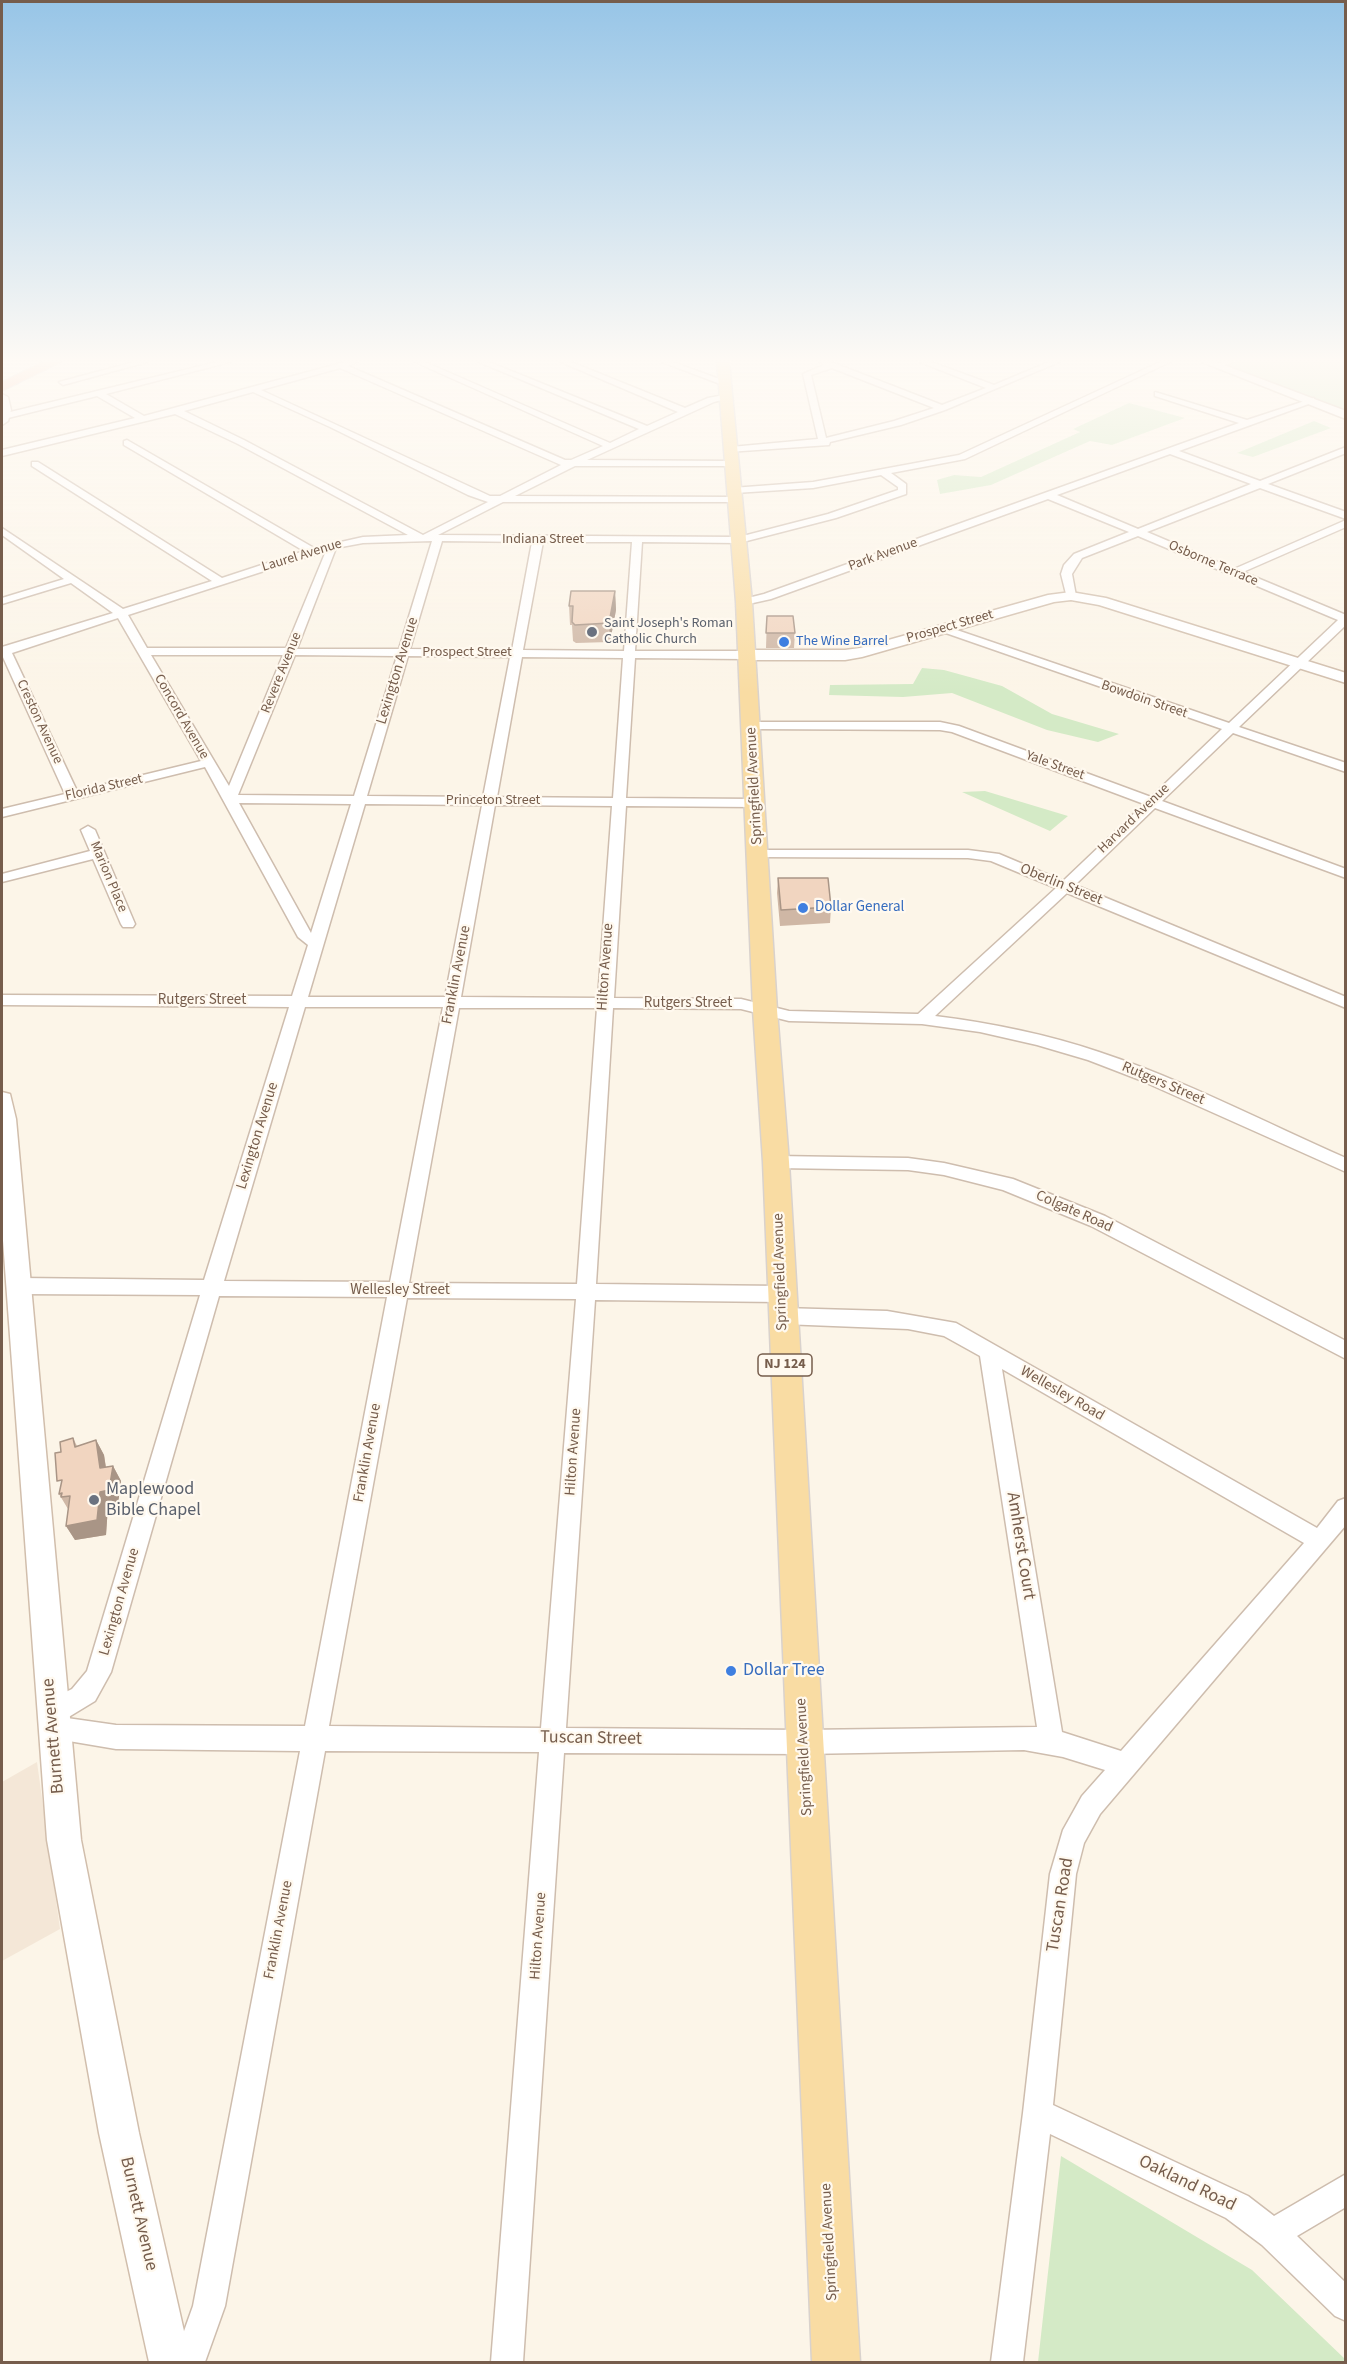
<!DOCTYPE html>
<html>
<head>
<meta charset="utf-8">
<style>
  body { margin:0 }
  #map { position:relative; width:1347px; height:2364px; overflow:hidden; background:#fcf5e8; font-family:"Source Sans 3",sans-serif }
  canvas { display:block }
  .frame { position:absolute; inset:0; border:3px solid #765d4c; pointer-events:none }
</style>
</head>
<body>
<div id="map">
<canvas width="1347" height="2364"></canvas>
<div class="frame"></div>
</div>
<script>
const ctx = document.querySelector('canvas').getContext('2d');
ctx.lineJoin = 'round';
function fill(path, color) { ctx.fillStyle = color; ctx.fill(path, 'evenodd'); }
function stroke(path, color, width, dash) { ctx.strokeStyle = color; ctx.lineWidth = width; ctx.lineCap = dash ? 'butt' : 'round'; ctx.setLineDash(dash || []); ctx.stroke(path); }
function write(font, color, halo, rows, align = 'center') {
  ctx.font = font + ' "Source Sans 3",sans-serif'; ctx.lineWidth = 4.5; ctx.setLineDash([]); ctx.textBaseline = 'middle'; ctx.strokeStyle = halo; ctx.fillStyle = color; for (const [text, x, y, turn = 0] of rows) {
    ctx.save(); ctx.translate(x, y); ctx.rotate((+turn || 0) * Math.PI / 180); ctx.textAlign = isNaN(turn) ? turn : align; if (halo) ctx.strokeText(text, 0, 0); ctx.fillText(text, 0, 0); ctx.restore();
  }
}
const residential = new Path2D(`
  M 37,1762 L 60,1929 L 2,1961 L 2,1782 Z`);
const green = new Path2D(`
  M 1218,362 L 1345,362 L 1345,411 Z
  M 1129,403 L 1185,418 L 1112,445 L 1090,441 L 991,485 L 940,494 L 937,480 L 954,475 L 981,477 L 1080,432 L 1073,429 Z
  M 1314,421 L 1331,428 L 1253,457 L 1237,453 Z
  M 922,668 L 944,670 L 1002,686 L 1052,714 L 1119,734 L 1098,742 L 1047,730 L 952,693 L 903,697 L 829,695 L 830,685 L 913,684 Z
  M 985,791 L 1068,816 L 1050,831 L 962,792 Z
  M 1061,2156 L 1252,2270 L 1345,2359 L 1345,2362 L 1038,2362 Z`);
const street = new Path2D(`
  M 134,362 L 147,362 L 63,385 L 59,382 Z
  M 217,362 L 230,362 L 106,394 L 144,416 L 345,362 L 357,362 L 348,366 L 565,460 L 571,460 L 603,446 L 415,362 L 425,362 L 610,443 L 639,429 L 479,362 L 489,362 L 647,426 L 678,412 L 561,362 L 571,362 L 685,408 L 708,398 L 729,394 L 729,398 L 714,402 L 587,460 L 732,461 L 735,462 L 735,466 L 575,466 L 515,496 L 735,497 L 740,500 L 738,502 L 503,502 L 438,535 L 739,537 L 828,514 L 898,490 L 898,487 L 881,475 L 813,488 L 735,493 L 730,490 L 732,488 L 813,482 L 959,455 L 1160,362 L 1170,362 L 965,459 L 891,473 L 906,484 L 906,494 L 836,518 L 739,543 L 642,542 L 635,651 L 745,651 L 751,655 L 745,659 L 635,658 L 626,798 L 755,799 L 762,803 L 755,807 L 626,806 L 614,998 L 741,999 L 789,1011 L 918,1014 L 1056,888 L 991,861 L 968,858 L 758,857 L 751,853 L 753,850 L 968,850 L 999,854 L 1063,881 L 1144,804 L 952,732 L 940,730 L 751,729 L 747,728 L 747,722 L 940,722 L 959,726 L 1151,797 L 1222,729 L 940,631 L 940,627 L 948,627 L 1229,723 L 1338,620 L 1138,536 L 1082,558 L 1072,574 L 1076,596 L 1067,598 L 1061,574 L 1064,565 L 1074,554 L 1129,532 L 1048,499 L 771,599 L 744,605 L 738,602 L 740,600 L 764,594 L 1239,423 L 1155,396 L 1155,392 L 1247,420 L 1314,398 L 1314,402 L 1179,451 L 1260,481 L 1346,447 L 1346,453 L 1268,484 L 1346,512 L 1346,519 L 1260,488 L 1147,532 L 1234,569 L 1346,520 L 1346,527 L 1243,572 L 1346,615 L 1346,625 L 1239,727 L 1346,763 L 1346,772 L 1233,733 L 1162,801 L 1346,869 L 1346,878 L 1155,808 L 1075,885 L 1346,997 L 1346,1008 L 1067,893 L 935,1016 C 991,1023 1046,1034 1099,1052 C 1184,1080 1264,1122 1346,1158 L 1346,1172 L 1140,1080 L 1088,1060 L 1037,1045 L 980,1032 L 922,1024 L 789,1021 L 741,1009 L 613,1008 L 596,1284 L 781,1286 L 788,1289 L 791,1294 L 788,1299 L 781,1302 L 595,1300 L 566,1728 L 804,1730 L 1037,1727 L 980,1356 L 944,1336 L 908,1329 L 783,1324 L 776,1322 L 773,1316 L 776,1310 L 783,1308 L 887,1311 L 956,1323 L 1317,1528 L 1338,1501 L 1346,1498 L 1346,1525 L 1100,1814 L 1084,1843 L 1076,1874 L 1053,2105 L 1248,2196 L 1274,2216 L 1346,2174 L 1346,2207 L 1297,2236 L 1346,2283 L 1346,2321 L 1335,2316 L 1262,2245 L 1226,2218 L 1050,2134 L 1023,2362 L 991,2362 L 1023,2113 L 1050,1874 L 1063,1830 L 1082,1796 L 1105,1770 L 1063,1757 L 1024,1750 L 804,1754 L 564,1753 L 523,2362 L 491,2362 L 539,1752 L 325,1751 L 225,2306 L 205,2362 L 173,2362 L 193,2306 L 300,1751 L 116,1749 L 45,1737 L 42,1728 L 45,1721 L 40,1712 L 43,1703 L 72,1689 L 87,1671 L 200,1295 L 19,1294 L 12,1291 L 9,1286 L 12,1281 L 19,1278 L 204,1280 L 289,1007 L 2,1005 L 2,995 L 292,996 L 308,945 L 298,937 L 205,767 L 2,817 L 2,809 L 65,794 L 2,655 L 2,647 L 113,613 L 71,583 L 2,604 L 2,598 L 64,579 L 2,535 L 2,528 L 123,609 L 212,581 L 32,466 L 32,462 L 38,462 L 222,578 L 304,551 L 124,445 L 124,441 L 127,440 L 314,548 L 363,537 L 408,535 L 238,444 L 175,414 L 2,456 L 2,450 L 135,418 L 97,396 L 4,419 L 2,414 ZM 340,368 L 561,465 L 500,496 L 490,496 L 261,390 ZM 253,392 L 330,427 L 468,495 L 488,502 L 423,535 L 244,440 L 184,411 ZM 1170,454 L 1251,484 L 1138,529 L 1057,495 ZM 432,541 L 399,649 L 297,649 L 336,548 L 363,543 ZM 442,541 L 532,542 L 512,650 L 410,649 ZM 543,542 L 632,542 L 624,651 L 523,650 ZM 326,551 L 286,648 L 147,648 L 128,615 ZM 118,618 L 201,761 L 77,791 L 12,653 ZM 151,655 L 283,655 L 229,786 ZM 295,655 L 397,656 L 354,796 L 238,795 ZM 408,656 L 510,657 L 483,797 L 367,796 ZM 522,657 L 623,658 L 613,798 L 497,797 ZM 239,803 L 351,804 L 311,933 ZM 365,804 L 482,805 L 445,997 L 308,997 ZM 495,805 L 612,806 L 598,998 L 461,997 ZM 305,1007 L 443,1007 L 390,1282 L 224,1281 ZM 459,1008 L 597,1008 L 577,1284 L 409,1283 ZM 219,1296 L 387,1297 L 305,1726 L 116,1725 L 67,1718 L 95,1701 L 111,1672 ZM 407,1298 L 576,1299 L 541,1728 L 329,1726 ZM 1002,1369 L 1304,1543 L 1121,1751 L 1062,1732 Z
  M 662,362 L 673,362 L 730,383 L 723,385 Z
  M 820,362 L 831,362 L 942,405 L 986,388 L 920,362 L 931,362 L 994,385 L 1049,362 L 1059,362 L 945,410 L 901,425 L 830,442 L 829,445 L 728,452 L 726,450 L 731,447 L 818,439 L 803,374 L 824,365 ZM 832,368 L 934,408 L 894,421 L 826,438 L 811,375 Z
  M 1223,362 L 1233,362 L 1217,368 L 1217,364 Z
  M 88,826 L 95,830 L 135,924 L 133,927 L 123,927 L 121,924 L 93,859 L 2,882 L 2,874 L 90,851 L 81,830 Z
  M 776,1156 L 908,1158 L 944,1163 L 1013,1179 L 1105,1216 L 1346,1341 L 1346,1359 L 1091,1226 L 1003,1190 L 944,1175 L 908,1170 L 776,1168 L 770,1167 L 767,1162 L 770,1157 Z`);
const secondary = new Path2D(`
  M 1202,362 L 1216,362 L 1346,411 L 1346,419 Z
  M 2,394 L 8,397 L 11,410 L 8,421 L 2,425 Z
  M 1071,592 L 1106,598 L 1346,673 L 1346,683 L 1099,605 L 1071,600 L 1054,602 L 862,657 L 845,660 L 745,660 L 737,655 L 745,650 L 845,650 L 860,648 L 1048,595 Z
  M 2,1092 L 10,1094 L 16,1119 L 81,1840 L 139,2133 L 191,2362 L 149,2362 L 99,2133 L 47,1840 L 2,1227 Z`);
const primary = new Path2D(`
  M 717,362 L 729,362 L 752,602 L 777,1010 L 789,1162 L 860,2362 L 812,2362 L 763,1162 L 753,1010 L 736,602 Z`);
const highway = new Path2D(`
  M 43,362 L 61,362 L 2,391 L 2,382 Z`);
const wall = new Path2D(`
  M 615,591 L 616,610 L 610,642 L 576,643 L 573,641 L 572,625 L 570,625 L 569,606 Z
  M 767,616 L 795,633 L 794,648 L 766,648 Z
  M 778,878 L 831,907 L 830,923 L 780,926 L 777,893 Z
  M 73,1438 L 77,1446 L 96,1440 L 104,1455 L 106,1467 L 113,1466 L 121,1481 L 118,1504 L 108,1506 L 106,1535 L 75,1540 L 66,1526 L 68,1509 L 59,1494 L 61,1486 L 61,1452 Z`);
const shadedWall = new Path2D(`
  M 615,591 L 616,610 L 610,642 L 609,623 Z
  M 96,1440 L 104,1455 L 108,1483 L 100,1468 Z
  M 113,1466 L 121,1481 L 118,1504 L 108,1506 L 106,1535 L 75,1540 L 66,1526 L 100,1492 Z`);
const building = new Path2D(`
  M 571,591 L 615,591 L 609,623 L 575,625 L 572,622 L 573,606 L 569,606 Z
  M 767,616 L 793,616 L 795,633 L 766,633 Z
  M 778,878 L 828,878 L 831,907 L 781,910 Z
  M 73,1438 L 75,1447 L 96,1440 L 100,1468 L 113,1466 L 109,1490 L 100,1492 L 97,1520 L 66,1526 L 70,1496 L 61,1497 L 62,1493 L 59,1494 L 62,1480 L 57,1481 L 55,1453 L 61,1452 L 60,1442 Z`);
const markers = [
  [592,632,6,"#6b7280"],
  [784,642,6,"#3f7fe0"],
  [803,908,6,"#3f7fe0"],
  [94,1500,6,"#6b7280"],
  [731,1671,6,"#3f7fe0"]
];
const farStreetnames = [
  ["Indiana Street",543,540],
  ["Park Avenue",883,555,-20],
  ["Laurel Avenue",302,556,-17],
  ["Osborne Terrace",1213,564,23],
  ["Prospect Street",950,627,-16],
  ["Prospect Street",467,653],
  ["Revere Avenue",282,673,-68],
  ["Bowdoin Street",1144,700,19],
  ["Concord Avenue",181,717,60],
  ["Creston Avenue",39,722,65],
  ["Yale Street",1055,766,20],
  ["Florida Street",104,788,-13],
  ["Princeton Street",493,801],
  ["Harvard Avenue",1134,819,-44],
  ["Marion Place",108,877,67]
];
const farWorshipnames = [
  ["Saint Joseph's Roman",604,624],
  ["Catholic Church",604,640]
];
const farShopnames = [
  ["The Wine Barrel",796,642]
];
const shields = [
  [785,1365,54]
];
const shieldNames = [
  ["NJ 124",785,1365]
];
const streetNames = [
  ["Lexington Avenue",398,671,-73],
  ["Springfield Avenue",755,786,-93],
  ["Oberlin Street",1061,885,22],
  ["Hilton Avenue",606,967,-86],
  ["Franklin Avenue",457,975,-79],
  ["Rutgers Street",202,1001],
  ["Rutgers Street",688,1004],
  ["Rutgers Street",1163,1084,23],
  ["Lexington Avenue",258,1136,-73],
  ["Colgate Road",1074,1212,24],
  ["Springfield Avenue",781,1272,-92],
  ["Wellesley Street",400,1291],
  ["Wellesley Road",1062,1394,30],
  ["Hilton Avenue",574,1452,-86],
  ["Franklin Avenue",368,1453,-80],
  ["Lexington Avenue",120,1602,-74],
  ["Springfield Avenue",805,1757,-93],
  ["Franklin Avenue",279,1930,-79],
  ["Hilton Avenue",539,1936,-86],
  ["Springfield Avenue",830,2242,-93]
];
const shopNames = [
  ["Dollar General",815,908]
];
const nearWorshipnames = [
  ["Maplewood",106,1490],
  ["Bible Chapel",106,1511]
];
const nearStreetnames = [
  ["Amherst Court",1020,1546,81],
  ["Burnett Avenue",54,1736,-95],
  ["Tuscan Street",591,1739,1],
  ["Tuscan Road",1061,1905,-81],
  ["Oakland Road",1187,2184,26],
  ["Burnett Avenue",138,2214,77]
];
const nearShopnames = [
  ["Dollar Tree",743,1671]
];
fill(residential, '#f4e7d7');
fill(green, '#d4eac6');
stroke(street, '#cebdae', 3);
stroke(secondary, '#d1beac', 3);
stroke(primary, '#d9d2cd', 3);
stroke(highway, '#d9d2cd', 2);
fill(street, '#fff');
fill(secondary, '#fff');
fill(primary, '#f9dca3');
fill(highway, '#f5b9a1');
fill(wall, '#cfb7a5');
fill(shadedWall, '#a99586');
fill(building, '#f1d5c0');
stroke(building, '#a99586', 1.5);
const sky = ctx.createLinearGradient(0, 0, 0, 693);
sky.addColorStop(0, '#97c5e7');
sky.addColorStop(0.52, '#fefaf5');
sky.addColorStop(1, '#fefaf500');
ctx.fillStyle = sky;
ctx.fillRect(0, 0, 1347, 693);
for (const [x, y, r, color] of markers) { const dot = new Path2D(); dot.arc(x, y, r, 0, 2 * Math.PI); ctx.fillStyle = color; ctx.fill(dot); stroke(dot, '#fff9ef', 2); }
write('14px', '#765d4c', '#fff9ef', farStreetnames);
write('14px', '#5b616d', '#fff9ef', farWorshipnames, 'left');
write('14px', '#366cbe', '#fff9ef', farShopnames, 'left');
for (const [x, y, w] of shields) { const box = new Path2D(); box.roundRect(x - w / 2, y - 11, w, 22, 4.5); ctx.fillStyle = '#fff9ef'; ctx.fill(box); stroke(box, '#765d4c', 1.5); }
write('bold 14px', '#765d4c', null, shieldNames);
write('15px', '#765d4c', '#fff9ef', streetNames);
write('15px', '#366cbe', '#fff9ef', shopNames, 'left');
write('18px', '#5b616d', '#fff9ef', nearWorshipnames, 'left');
write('18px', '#765d4c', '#fff9ef', nearStreetnames);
write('18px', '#366cbe', '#fff9ef', nearShopnames, 'left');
</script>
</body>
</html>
